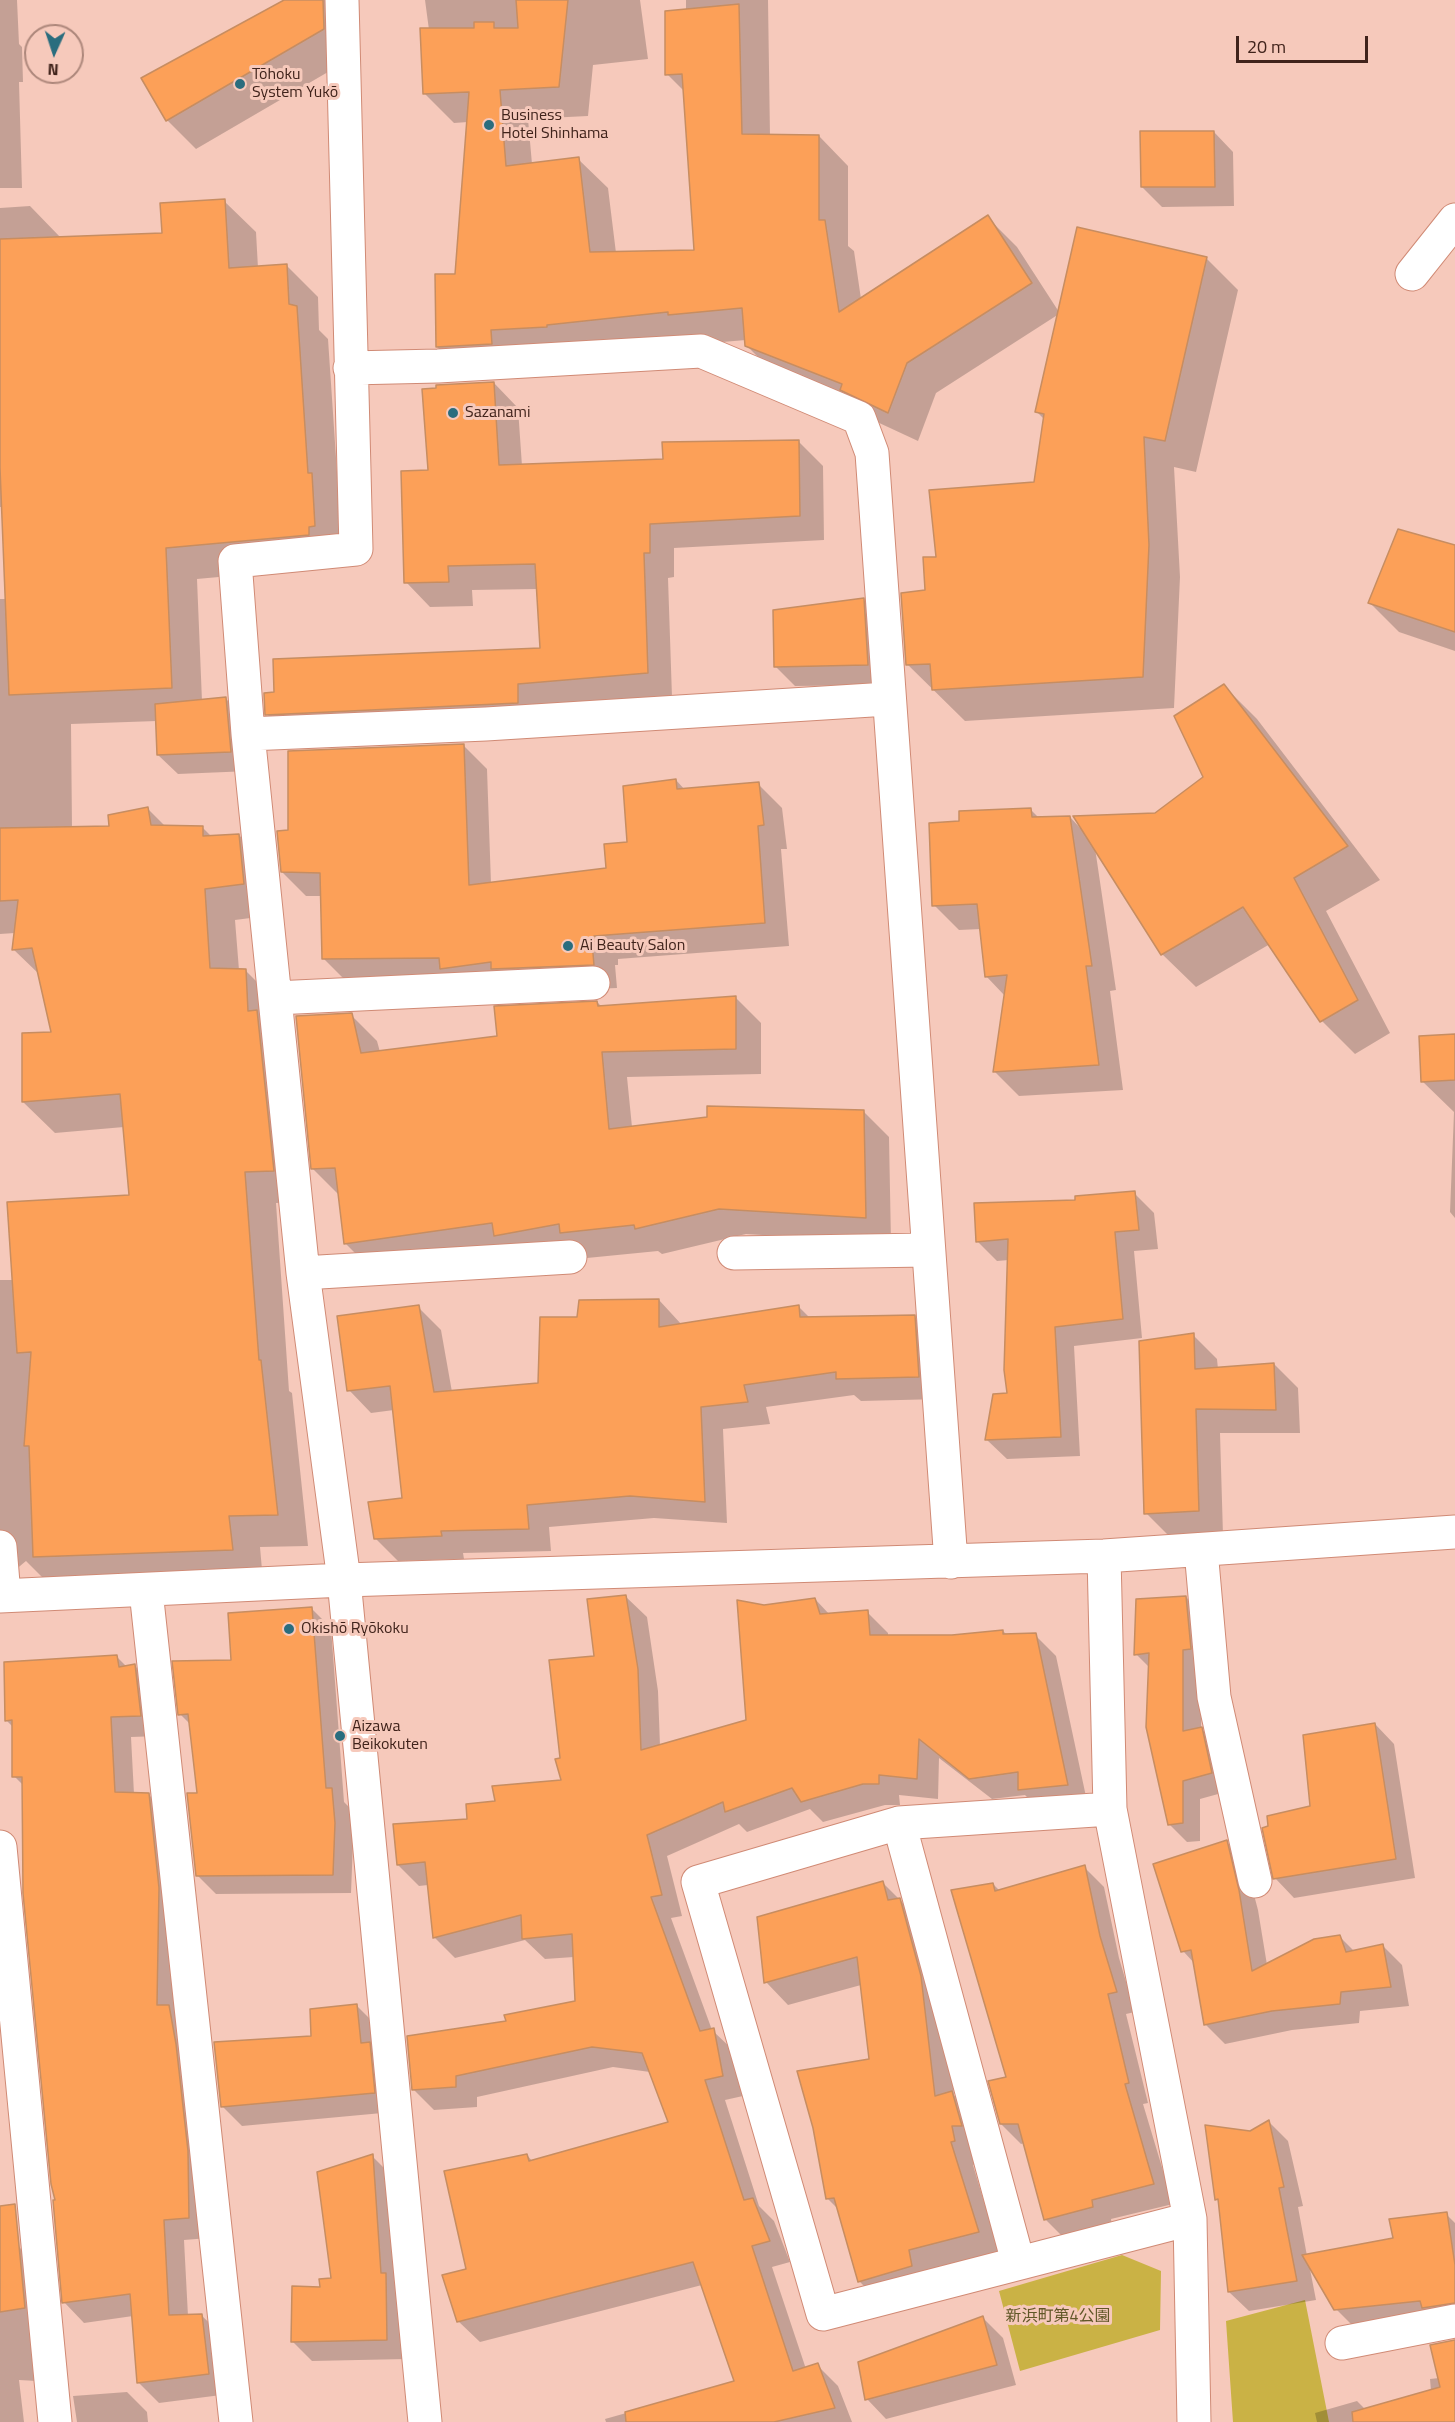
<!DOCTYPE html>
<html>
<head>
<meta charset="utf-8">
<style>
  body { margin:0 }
  #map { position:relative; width:1455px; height:2422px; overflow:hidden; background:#f6c9bb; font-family:"Titillium Web",sans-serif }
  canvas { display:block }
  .north { position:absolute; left:24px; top:24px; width:60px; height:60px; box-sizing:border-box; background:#f6c9bb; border:2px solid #ad877b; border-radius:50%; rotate:183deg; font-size:16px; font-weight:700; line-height:24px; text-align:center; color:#40231b }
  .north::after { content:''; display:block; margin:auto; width:21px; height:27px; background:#2a6d7e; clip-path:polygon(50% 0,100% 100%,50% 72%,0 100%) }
  .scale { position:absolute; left:1236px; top:36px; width:132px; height:27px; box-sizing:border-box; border:3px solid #40231b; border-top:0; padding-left:8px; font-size:18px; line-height:21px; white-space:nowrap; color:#40231b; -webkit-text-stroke:4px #f6c9bb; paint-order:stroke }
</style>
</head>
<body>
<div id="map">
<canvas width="1455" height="2422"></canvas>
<div class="north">N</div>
<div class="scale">20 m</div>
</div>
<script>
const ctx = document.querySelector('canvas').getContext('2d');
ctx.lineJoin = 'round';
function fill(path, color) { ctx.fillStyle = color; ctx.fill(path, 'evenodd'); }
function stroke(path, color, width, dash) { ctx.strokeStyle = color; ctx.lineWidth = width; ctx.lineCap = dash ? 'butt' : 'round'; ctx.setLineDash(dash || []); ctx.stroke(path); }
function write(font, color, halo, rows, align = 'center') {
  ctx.font = font + ' "Titillium Web","Noto Sans JP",sans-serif'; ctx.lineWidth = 6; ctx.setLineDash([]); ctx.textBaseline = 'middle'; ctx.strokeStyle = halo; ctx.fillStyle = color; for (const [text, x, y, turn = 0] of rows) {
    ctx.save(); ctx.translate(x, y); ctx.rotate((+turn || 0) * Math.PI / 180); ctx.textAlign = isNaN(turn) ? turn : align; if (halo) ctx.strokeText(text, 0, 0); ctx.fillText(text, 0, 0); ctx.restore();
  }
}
const green = new Path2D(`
  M 1122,2255 L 1161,2271 L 1160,2330 L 1020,2371 L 999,2291 Z
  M 1305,2300 L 1329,2422 L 1233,2422 L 1226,2321 Z`);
const shadow = new Path2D(`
  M 0,0 L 17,0 L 19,44 L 22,47 L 23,82 L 19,82 L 22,188 L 0,188 Z
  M 287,0 L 342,0 L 352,58 L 196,149 L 167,120 Z
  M 425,0 L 640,0 L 648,59 L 593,65 L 588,116 L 528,119 L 532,164 L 578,159 L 608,188 L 616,253 L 695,251 L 685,92 L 667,74 L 686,11 L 686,0 L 768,0 L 770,136 L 819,136 L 848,166 L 848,246 L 854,251 L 861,299 L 987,217 L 1017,247 L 1059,312 L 1206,258 L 1238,290 L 1196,472 L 1174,467 L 1180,577 L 1174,708 L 965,721 L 907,664 L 937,559 L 1036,483 L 1045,420 L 1036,411 L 1059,314 L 936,393 L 918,441 L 776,375 L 746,345 L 746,340 L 699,344 L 467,376 L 437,347 L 456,275 L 468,122 L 454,123 L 424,93 L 429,30 Z
  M 1214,132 L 1233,152 L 1234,206 L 1162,207 L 1142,187 Z
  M 224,201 L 256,232 L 258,268 L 286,265 L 318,297 L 319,330 L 328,339 L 339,502 L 340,566 L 197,579 L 202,701 L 226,699 L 246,718 L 250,771 L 178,774 L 158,755 L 157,721 L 71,724 L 72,828 L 110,828 L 148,809 L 166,827 L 202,827 L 212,837 L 239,835 L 270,867 L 274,915 L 235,920 L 239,970 L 245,970 L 277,1002 L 304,1202 L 276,1203 L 289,1391 L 292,1393 L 308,1546 L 260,1547 L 263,1581 L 53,1588 L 26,1561 L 14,1571 L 0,1596 L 0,1280 L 14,1280 L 130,1197 L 124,1127 L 55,1133 L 23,1102 L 53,1034 L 40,975 L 13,949 L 15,933 L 0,934 L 0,599 L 7,599 L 3,507 L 0,507 L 0,208 L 30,206 L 62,239 L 164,235 Z
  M 494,383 L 518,408 L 522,466 L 664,460 L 798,441 L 823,466 L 824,540 L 674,548 L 674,577 L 668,578 L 672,697 L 291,739 L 267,714 L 542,650 L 538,589 L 472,590 L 473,606 L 430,607 L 406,582 L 429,472 Z
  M 1455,546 L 1455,651 L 1399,632 L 1370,603 Z
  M 863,600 L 883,619 L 887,685 L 795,686 L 775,666 Z
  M 1224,686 L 1257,719 L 1380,880 L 1326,911 L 1390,1033 L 1355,1054 L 1322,1021 L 1270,944 L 1196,987 L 1162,954 L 1095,848 L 1116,990 L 1110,991 L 1123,1090 L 1019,1096 L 995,1072 L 1005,996 L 986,976 L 981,929 L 959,930 L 934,905 L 960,823 L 1031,810 L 1039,818 L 1070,817 L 1082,830 L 1155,814 L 1205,777 Z
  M 463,745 L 487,769 L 491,884 L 607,869 L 676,780 L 685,790 L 758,784 L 782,808 L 787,849 L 781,849 L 789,946 L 618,959 L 618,965 L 615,965 L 617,988 L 517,992 L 348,983 L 324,959 L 322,896 L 306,896 L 282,872 L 289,831 Z
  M 735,997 L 761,1023 L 761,1074 L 627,1077 L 632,1127 L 863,1111 L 889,1137 L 891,1243 L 746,1234 L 662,1254 L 658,1251 L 587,1258 L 580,1250 L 371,1269 L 345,1243 L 339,1195 L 313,1169 L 351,1015 L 377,1041 L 380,1052 L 498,1037 L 597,1002 L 602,1007 Z
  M 1455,1036 L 1455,1218 L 1450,1212 L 1454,1112 L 1422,1081 Z
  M 1134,1193 L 1154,1213 L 1158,1249 L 1134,1251 L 1142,1338 L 1074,1346 L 1080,1456 L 1007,1459 L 987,1440 L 1009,1395 L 1009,1260 L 997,1261 L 977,1241 Z
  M 659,1300 L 682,1325 L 798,1306 L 811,1319 L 914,1317 L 937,1340 L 941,1399 L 861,1401 L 854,1395 L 766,1407 L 770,1424 L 723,1429 L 727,1523 L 654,1518 L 549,1527 L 551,1551 L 463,1553 L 464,1559 L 398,1561 L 375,1538 L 404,1499 L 394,1410 L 371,1413 L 349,1390 L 418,1307 L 441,1330 L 452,1392 L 540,1385 L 578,1319 Z
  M 1193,1335 L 1217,1359 L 1218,1369 L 1274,1364 L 1298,1388 L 1300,1433 L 1220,1433 L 1223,1535 L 1170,1537 L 1146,1513 Z
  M 625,1596 L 647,1617 L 658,1691 L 660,1746 L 747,1721 L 764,1606 L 815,1599 L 830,1615 L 867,1612 L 888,1633 L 888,1637 L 952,1636 L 1003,1631 L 1007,1635 L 1035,1635 L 1056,1656 L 1088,1806 L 1040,1810 L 1025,1795 L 992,1799 L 939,1758 L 938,1799 L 899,1795 L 900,1805 L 885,1805 L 823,1822 L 810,1809 L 747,1832 L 739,1824 L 667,1856 L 682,1916 L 671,1918 L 712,2030 L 734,2051 L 743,2096 L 725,2100 L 759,2206 L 774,2221 L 790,2262 L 772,2267 L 806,2369 L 817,2365 L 838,2386 L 852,2422 L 606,2422 L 605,2419 L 736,2382 L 702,2285 L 480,2342 L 458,2321 L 467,2271 L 527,2155 L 533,2162 L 670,2123 L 650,2072 L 613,2067 L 477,2097 L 477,2107 L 434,2110 L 413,2089 L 508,2022 L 577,2002 L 574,1957 L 545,1959 L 525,1940 L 455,1958 L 434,1937 L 428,1885 L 419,1886 L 398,1865 L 497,1803 L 563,1781 L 562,1759 L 596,1657 Z
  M 1186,1597 L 1204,1615 L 1201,1728 L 1219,1747 L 1229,1791 L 1200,1799 L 1200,1841 L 1187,1842 L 1169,1824 L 1150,1668 L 1136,1654 Z
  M 312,1609 L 331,1628 L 344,1802 L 350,1808 L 353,1842 L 351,1893 L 216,1894 L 197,1875 L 199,1795 L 191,1725 L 180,1714 Z
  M 116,1656 L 127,1667 L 135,1666 L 155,1686 L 160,1736 L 131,1737 L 134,1794 L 148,1794 L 169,1815 L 209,2238 L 184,2240 L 188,2316 L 201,2315 L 222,2335 L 229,2394 L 159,2403 L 138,2382 L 133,2316 L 84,2323 L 64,2302 L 24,1786 L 14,1776 L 13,1727 L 6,1720 Z
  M 1375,1724 L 1394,1744 L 1415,1878 L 1294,1898 L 1275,1878 L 1312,1808 Z
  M 1226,1842 L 1245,1861 L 1258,1910 L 1267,1965 L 1339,1936 L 1355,1952 L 1383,1946 L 1402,1965 L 1409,2006 L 1360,2011 L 1359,2023 L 1292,2030 L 1225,2044 L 1206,2025 L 1195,1964 L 1183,1951 Z
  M 1084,1867 L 1104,1887 L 1119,1958 L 1135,2012 L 1126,2014 L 1148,2103 L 1143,2104 L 1173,2204 L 1111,2219 L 1112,2227 L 1065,2239 L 1045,2219 L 1025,2143 L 1021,2144 L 1001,2124 L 1008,2078 L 993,1884 L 1000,1891 Z
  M 883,1883 L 922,1922 L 943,2000 L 954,2095 L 975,2116 L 977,2163 L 973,2165 L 1000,2255 L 882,2304 L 859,2281 L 839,2210 L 828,2199 L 870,2061 L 861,1985 L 788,2005 L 766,1982 Z
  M 356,2005 L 376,2025 L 393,2112 L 242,2126 L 222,2106 Z
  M 1269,2122 L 1288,2141 L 1303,2206 L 1298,2207 L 1307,2256 L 1394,2239 L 1446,2214 L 1455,2223 L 1455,2325 L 1356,2329 L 1336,2309 L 1309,2264 L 1316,2300 L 1249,2311 L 1229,2292 L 1250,2133 Z
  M 372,2156 L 392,2176 L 406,2359 L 312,2361 L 292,2341 L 322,2289 L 332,2279 Z
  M 0,2227 L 44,2273 L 54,2382 L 19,2380 L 24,2422 L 0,2422 Z
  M 983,2318 L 1003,2338 L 1016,2385 L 886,2419 L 867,2399 Z
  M 1455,2342 L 1455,2422 L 1317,2422 L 1315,2413 L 1357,2401 L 1366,2410 L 1431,2391 L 1430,2379 L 1439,2378 Z
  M 127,2392 L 147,2412 L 148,2422 L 77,2422 L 73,2396 Z`);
const building = new Path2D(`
  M 284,0 L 323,0 L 324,29 L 166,121 L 141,78 Z
  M 516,0 L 568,0 L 559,87 L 500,90 L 506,166 L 579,157 L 590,252 L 694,250 L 682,74 L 665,75 L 665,11 L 739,4 L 742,134 L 819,135 L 819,220 L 825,220 L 839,312 L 988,215 L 1032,283 L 907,363 L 888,413 L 840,390 L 842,384 L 745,346 L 742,308 L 668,315 L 668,312 L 547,325 L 547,327 L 491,330 L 492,344 L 436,347 L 435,274 L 455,274 L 469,92 L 423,94 L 420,28 L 474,28 L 474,22 L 494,22 L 494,28 L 518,28 Z
  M 1140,131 L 1214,131 L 1215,187 L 1141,187 Z
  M 225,199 L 229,268 L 287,264 L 289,304 L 297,306 L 308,473 L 312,473 L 315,526 L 309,527 L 309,535 L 166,548 L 172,688 L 9,695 L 0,468 L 0,239 L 162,233 L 160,203 Z
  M 1077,227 L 1207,257 L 1165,441 L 1144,437 L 1149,545 L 1143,677 L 932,690 L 930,664 L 906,665 L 901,593 L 925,590 L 923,557 L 936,557 L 929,490 L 1034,482 L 1044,414 L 1035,412 Z
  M 494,382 L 499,465 L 663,459 L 662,442 L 799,440 L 800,516 L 650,524 L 650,553 L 644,553 L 648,673 L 518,684 L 518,703 L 265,715 L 264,693 L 274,692 L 273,659 L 540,648 L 535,564 L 448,566 L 449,582 L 404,583 L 401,471 L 428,470 L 422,389 L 436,388 L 436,385 Z
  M 1398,529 L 1455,545 L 1455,632 L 1368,603 Z
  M 864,598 L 868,665 L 774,667 L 773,610 Z
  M 1224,684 L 1348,846 L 1294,878 L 1358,1000 L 1320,1022 L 1243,907 L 1161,955 L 1073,816 L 1155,813 L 1203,777 L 1174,716 Z
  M 226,697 L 231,752 L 157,755 L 155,704 Z
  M 464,744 L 469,885 L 606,868 L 604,844 L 627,842 L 623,786 L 676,779 L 677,789 L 759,782 L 764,825 L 758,826 L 765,923 L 594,936 L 595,941 L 592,942 L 594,965 L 491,969 L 491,962 L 440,969 L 439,958 L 322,959 L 320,873 L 281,872 L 277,831 L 288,830 L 288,751 Z
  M 148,807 L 151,825 L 203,826 L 203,836 L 239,834 L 244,884 L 205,889 L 210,968 L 246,969 L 248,1011 L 257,1010 L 274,1171 L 245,1172 L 259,1360 L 261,1360 L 278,1515 L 229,1516 L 233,1550 L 33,1557 L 29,1446 L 24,1446 L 31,1352 L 17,1353 L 7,1202 L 129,1195 L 120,1094 L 22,1102 L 22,1033 L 51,1032 L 32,948 L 12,950 L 18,900 L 0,901 L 0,828 L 109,826 L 108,815 Z
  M 1031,808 L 1032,817 L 1070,816 L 1092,966 L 1086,966 L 1099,1065 L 993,1072 L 1007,975 L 985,977 L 977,904 L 932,906 L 929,823 L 959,821 L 959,811 Z
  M 736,996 L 736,1049 L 602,1052 L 609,1129 L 707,1117 L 707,1106 L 864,1110 L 866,1218 L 719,1209 L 635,1229 L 634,1225 L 560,1233 L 559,1224 L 494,1236 L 492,1223 L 344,1244 L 335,1168 L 311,1169 L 296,1016 L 352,1013 L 361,1053 L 497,1036 L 494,1006 L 597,1001 L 598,1006 Z
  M 1455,1034 L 1455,1080 L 1421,1082 L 1419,1036 Z
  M 1135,1191 L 1139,1230 L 1115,1232 L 1123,1319 L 1055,1327 L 1061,1437 L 985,1440 L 993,1394 L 1007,1393 L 1004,1370 L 1008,1239 L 976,1242 L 974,1203 L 1075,1200 L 1075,1196 Z
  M 659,1299 L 659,1327 L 799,1305 L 800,1317 L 915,1315 L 919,1377 L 836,1379 L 836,1372 L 744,1385 L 748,1402 L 701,1407 L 705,1502 L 630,1496 L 527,1505 L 529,1529 L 441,1531 L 442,1536 L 374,1539 L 368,1502 L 402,1498 L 390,1386 L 347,1391 L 337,1316 L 419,1305 L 434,1392 L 538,1383 L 540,1317 L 577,1317 L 579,1300 Z
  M 1194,1333 L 1195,1369 L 1274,1363 L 1276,1410 L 1196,1409 L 1199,1511 L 1144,1514 L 1139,1341 Z
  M 626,1595 L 638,1669 L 641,1750 L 746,1720 L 737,1600 L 764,1605 L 815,1598 L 820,1614 L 868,1610 L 870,1635 L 952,1635 L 1003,1630 L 1003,1634 L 1036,1633 L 1068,1785 L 1018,1790 L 1018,1772 L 969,1779 L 919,1739 L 917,1779 L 879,1775 L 879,1784 L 863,1784 L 801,1802 L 792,1788 L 725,1812 L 723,1802 L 647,1835 L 662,1895 L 651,1897 L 700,2031 L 714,2028 L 723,2076 L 705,2080 L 744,2200 L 753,2198 L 770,2241 L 752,2246 L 793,2371 L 818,2363 L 835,2408 L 774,2422 L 626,2422 L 625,2412 L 734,2381 L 693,2262 L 457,2322 L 442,2275 L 466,2269 L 444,2171 L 527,2154 L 529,2161 L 668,2122 L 642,2053 L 592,2047 L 456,2076 L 456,2087 L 412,2090 L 407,2036 L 506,2021 L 504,2015 L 575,2001 L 572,1934 L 522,1939 L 521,1915 L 433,1938 L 425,1862 L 397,1865 L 393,1824 L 467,1819 L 466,1804 L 495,1801 L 492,1786 L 561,1780 L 555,1759 L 560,1758 L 549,1660 L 594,1656 L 587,1599 Z
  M 1186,1596 L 1191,1649 L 1183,1650 L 1183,1731 L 1202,1727 L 1212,1773 L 1183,1781 L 1183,1823 L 1168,1825 L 1146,1727 L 1149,1653 L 1134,1655 L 1136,1599 Z
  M 312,1607 L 326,1788 L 332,1788 L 335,1823 L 333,1875 L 196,1876 L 187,1793 L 197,1793 L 188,1714 L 178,1715 L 172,1661 L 231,1660 L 228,1613 Z
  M 117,1655 L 119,1667 L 135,1664 L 141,1716 L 111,1717 L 115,1792 L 149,1793 L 159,1888 L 157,2005 L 169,2005 L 176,2044 L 188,2151 L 189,2218 L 164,2220 L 169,2315 L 202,2314 L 209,2374 L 137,2383 L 130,2294 L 62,2303 L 53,2200 L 55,2200 L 51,2184 L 23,1893 L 22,1777 L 12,1777 L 12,1720 L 5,1721 L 4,1662 Z
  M 1375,1723 L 1396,1859 L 1273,1879 L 1262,1828 L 1268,1826 L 1267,1816 L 1310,1806 L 1303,1735 Z
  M 1227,1840 L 1239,1890 L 1252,1971 L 1314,1939 L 1340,1935 L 1346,1952 L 1383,1944 L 1391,1987 L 1341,1992 L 1340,2004 L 1272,2011 L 1204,2025 L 1191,1950 L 1181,1952 L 1153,1864 Z
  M 1085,1865 L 1100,1936 L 1117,1992 L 1108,1994 L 1129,2083 L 1125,2084 L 1154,2184 L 1092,2200 L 1093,2207 L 1044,2220 L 1018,2124 L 1000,2124 L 988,2081 L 1006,2077 L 951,1890 L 993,1883 L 995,1891 Z
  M 883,1881 L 888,1900 L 900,1898 L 921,1976 L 935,2096 L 952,2091 L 962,2126 L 952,2126 L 955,2141 L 951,2142 L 979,2232 L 909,2250 L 912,2266 L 858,2282 L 834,2198 L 826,2199 L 813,2128 L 797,2071 L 869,2059 L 857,1957 L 764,1983 L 757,1917 Z
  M 357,2004 L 361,2043 L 370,2042 L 375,2093 L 221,2107 L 214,2042 L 311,2036 L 310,2009 Z
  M 1269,2120 L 1284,2187 L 1279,2188 L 1297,2281 L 1228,2292 L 1218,2199 L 1215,2200 L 1205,2125 L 1250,2131 Z
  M 373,2154 L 381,2273 L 386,2273 L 387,2340 L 291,2342 L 292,2286 L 320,2287 L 319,2279 L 331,2278 L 317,2172 Z
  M 15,2204 L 25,2308 L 0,2312 L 0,2206 Z
  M 1447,2212 L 1455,2265 L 1455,2303 L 1422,2308 L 1420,2301 L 1334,2310 L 1302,2255 L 1393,2238 L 1389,2219 Z
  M 983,2316 L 997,2365 L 865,2400 L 858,2362 Z
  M 1455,2340 L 1455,2422 L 1353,2422 L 1352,2412 L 1440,2387 L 1430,2345 Z`);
const street = new Path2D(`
  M 342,0 L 356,549 L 235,561 L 248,734 L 303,1273 L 344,1580 L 425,2422
  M 1412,274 L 1455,220
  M 350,368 L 438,366 L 701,351 L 859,418 L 872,453 L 951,1562
  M 248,734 L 486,724 L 888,699
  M 275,998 L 593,983
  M 734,1253 L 927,1250
  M 303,1273 L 570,1257
  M 0,1547 L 4,1595
  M 1201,1550 L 1214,1697 L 1255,1881
  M 1104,1556 L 1110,1809 L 1190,2219 L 1194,2422
  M 146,1591 L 236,2422
  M 0,1596 L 344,1580 L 1104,1556 L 1455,1532
  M 1110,1809 L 899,1823 L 698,1882 L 823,2314 L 1190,2219
  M 899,1823 L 1018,2262
  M 0,1847 L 55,2422
  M 1342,2343 L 1455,2321`);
const markers = [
  [240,84,6,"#2a6d7e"],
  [489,125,6,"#2a6d7e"],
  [453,413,6,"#2a6d7e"],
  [568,946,6,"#2a6d7e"],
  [289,1629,6,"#2a6d7e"],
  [340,1736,6,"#2a6d7e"]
];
const poiNames = [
  ["Tōhoku",252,75],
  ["System Yukō",252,93],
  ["Business",501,116],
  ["Hotel Shinhama",501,134],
  ["Sazanami",465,413],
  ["Ai Beauty Salon",580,946],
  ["Okishō Ryōkoku",301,1629],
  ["Aizawa",352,1727],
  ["Beikokuten",352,1745]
];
const parkNames = [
  ["新浜町第4公園",1058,2317]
];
fill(green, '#cab245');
fill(shadow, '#0003');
fill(building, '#fca058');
stroke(building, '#c78d61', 1.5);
stroke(street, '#d08a75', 35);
stroke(street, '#fff', 33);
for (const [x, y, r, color] of markers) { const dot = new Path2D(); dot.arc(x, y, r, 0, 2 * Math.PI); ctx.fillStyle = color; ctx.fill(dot); stroke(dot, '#f6c9bb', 2); }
write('16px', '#40231b', '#f6c9bb', poiNames, 'left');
write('16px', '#615727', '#f6c9bb', parkNames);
</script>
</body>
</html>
